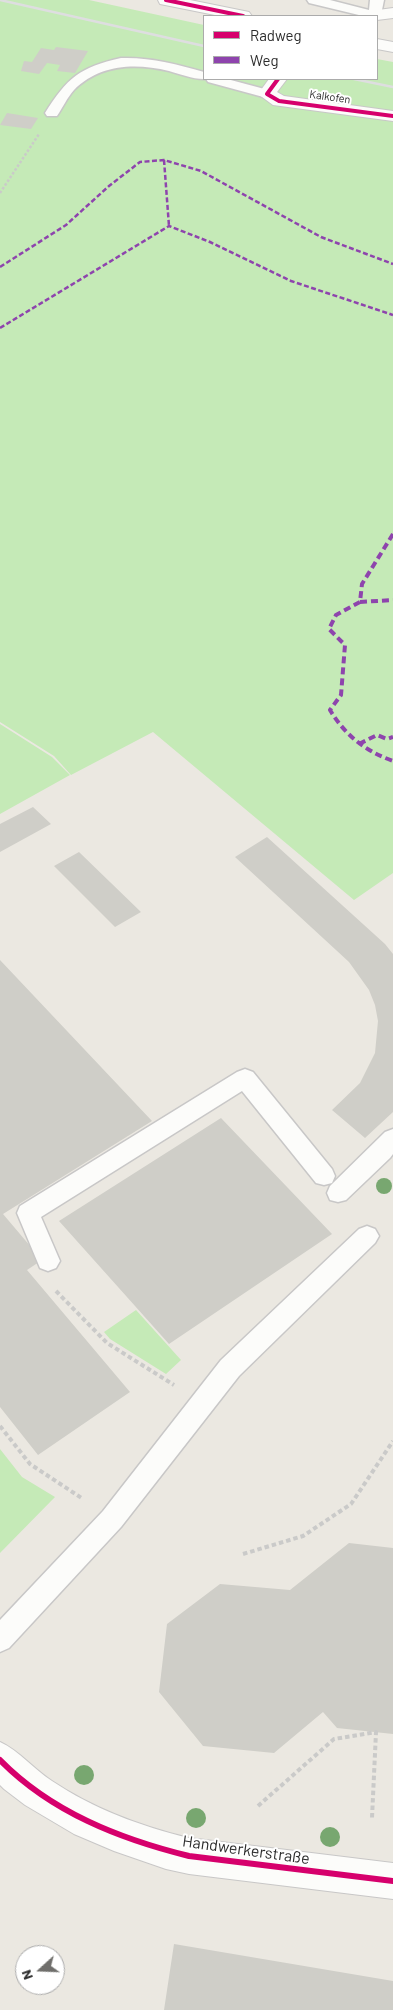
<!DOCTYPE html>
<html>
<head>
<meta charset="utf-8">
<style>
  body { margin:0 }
  #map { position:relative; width:393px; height:2010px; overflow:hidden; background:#ebe8e1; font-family:Barlow,sans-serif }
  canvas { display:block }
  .legend { position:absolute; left:203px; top:15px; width:175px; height:65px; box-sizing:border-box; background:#fff; border:1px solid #ababab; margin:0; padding:6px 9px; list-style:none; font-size:15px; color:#2c2c2c }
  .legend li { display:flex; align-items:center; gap:10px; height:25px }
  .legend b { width:25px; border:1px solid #ababab }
  .north { position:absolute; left:15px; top:1945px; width:50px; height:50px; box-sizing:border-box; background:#fff; border:1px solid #ababab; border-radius:50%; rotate:250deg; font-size:14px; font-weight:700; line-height:20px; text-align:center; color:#2c2c2c }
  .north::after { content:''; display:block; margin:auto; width:18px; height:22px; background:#6f6e6b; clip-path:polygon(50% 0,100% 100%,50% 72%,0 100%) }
</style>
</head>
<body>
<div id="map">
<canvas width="393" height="2010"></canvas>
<ul class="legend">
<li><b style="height:6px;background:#d6006c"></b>Radweg</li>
<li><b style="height:6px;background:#8e44ad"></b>Weg</li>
</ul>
<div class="north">N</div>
</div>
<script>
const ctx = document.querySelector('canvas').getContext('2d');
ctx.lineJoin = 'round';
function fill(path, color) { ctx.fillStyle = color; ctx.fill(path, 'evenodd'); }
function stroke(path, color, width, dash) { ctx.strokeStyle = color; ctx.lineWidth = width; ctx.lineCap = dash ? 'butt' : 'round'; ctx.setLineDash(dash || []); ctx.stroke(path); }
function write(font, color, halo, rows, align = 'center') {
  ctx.font = font + ' Barlow,sans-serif'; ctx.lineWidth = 4; ctx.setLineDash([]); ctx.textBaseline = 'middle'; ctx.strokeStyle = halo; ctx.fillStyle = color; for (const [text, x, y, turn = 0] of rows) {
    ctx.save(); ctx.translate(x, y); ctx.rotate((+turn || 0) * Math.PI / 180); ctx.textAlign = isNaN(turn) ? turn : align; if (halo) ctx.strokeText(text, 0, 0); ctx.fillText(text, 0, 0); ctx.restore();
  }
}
const green = new Path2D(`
  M 0,0 L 89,0 L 204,25 L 204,79 L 377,79 L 377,59 L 393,62 L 393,873 L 354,900 L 153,732 L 71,775 L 54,756 L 0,722 Z
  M 0,724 L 52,757 L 70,775 L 0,814 Z
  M 136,1310 L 181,1360 L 166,1374 L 110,1339 L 104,1332 Z
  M 0,1449 L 22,1477 L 55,1497 L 0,1553 Z`);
const building = new Path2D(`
  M 56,47 L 88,51 L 75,73 L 57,71 L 60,65 L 47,63 L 39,74 L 21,71 L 24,61 L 32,62 L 41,48 L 54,50 Z
  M 7,113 L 38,118 L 31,129 L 0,125 Z
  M 33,807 L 51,824 L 0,852 L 0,824 Z
  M 267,837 L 385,944 L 393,954 L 393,1112 L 365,1138 L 332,1110 L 360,1083 L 375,1053 L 378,1021 L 375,1005 L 369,990 L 349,962 L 235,857 Z
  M 79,852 L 141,912 L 115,927 L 54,866 Z
  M 0,960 L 152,1121 L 3,1214 L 42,1260 L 27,1270 L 130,1392 L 38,1455 L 0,1407 Z
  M 221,1118 L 332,1234 L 169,1344 L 59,1221 Z
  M 349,1543 L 393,1548 L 393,1734 L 337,1728 L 323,1712 L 274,1753 L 203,1746 L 159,1692 L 167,1624 L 220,1584 L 290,1590 Z
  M 174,1944 L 393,1981 L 393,2010 L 164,2010 Z`);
const pathFar1 = new Path2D(`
  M 0,193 L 39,134`);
const path = new Path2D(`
  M 56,1291 L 107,1343 L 174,1385
  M 0,1426 L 30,1464 L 83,1499
  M 243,1554 L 303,1536 L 351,1504 L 393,1441
  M 258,1806 L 334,1739 L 376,1732 L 372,1818`);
const lane = new Path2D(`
  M 307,0 L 330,0 L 369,10 L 370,0 L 384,0 L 381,15 L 377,18 L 377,16 L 363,16 L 309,3 Z
  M 121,58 C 150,57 176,64 204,72 L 204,79 L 227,79 L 272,91 L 274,94 L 267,98 L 208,82 L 206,79 C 195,80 180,74 169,71 C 135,63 100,64 74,90 C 67,98 63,107 57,116 L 47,116 L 45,113 C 67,78 80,67 121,58 Z
  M 245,1069 L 253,1072 L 332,1169 L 335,1176 L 332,1183 L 324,1185 L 316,1183 L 242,1091 L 41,1217 L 60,1261 L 56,1268 L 48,1271 L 40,1268 L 17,1213 L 20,1206 L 237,1072 Z
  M 393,1129 L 393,1154 L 390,1158 L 346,1200 L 338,1202 L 330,1200 L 327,1193 L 330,1186 L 385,1132 Z
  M 367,1226 L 375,1229 L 379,1236 L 375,1243 L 239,1376 L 121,1527 L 9,1648 L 0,1652 L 0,1620 L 103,1511 L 221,1360 L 359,1229 Z`);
const street = new Path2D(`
  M 269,79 L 287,79 L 277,92 L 284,96 L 393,111 L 393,121 L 273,105 L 258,94 Z
  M 0,1742 C 20,1751 33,1769 52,1781 C 94,1809 140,1826 189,1838 L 393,1863 L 393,1899 L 189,1874 L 166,1869 L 114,1851 L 74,1834 L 25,1805 L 4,1789 L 0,1785 Z`);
const secondary = new Path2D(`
  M 158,0 L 190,0 L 249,12 L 252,16 L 220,16 L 160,4 Z
  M 393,8 L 393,18 L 377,20 L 377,16 L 360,16 L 363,12 Z
  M 377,39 L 393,42 L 393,52 L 377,49 Z`);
const rail = new Path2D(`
  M 0,0 L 204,46
  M 354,79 L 393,87`);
const quietFar1 = new Path2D(`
  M 164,160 L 169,226
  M 0,267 L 66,225 L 109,186 L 140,162 L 164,160 L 201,171 L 321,237 L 393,264
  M 0,328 L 169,226 L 210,242 L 291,281 L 393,315`);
const quiet = new Path2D(`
  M 393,534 L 362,584 L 360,602 L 336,615 L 329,629 L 345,645 L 341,695 L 330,710 C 345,735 365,751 393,761
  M 360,602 L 393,600
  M 359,744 L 377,735 L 387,739 L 393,737`);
const cyclewayFar1 = new Path2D(`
  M 166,0 L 243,16
  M 278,79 L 267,94 L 279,101 L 393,116`);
const cycleway = new Path2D(`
  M 0,1760 C 51,1812 120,1839 189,1856 L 393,1881`);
const trees = [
  [384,1186,8],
  [84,1775,10],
  [196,1818,10],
  [330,1837,10]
];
const farStreetnames = [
  ["Kalkofen",330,97,8]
];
const nearStreetnames = [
  ["Handwerkerstraße",246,1850,8]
];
fill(green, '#c5eab7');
fill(building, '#cfcec8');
stroke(lane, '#c8c7c7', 3);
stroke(street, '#c8c7c7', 2);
stroke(secondary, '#c8c7c7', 2);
stroke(pathFar1, '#cacac9', 2.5, [2.5, 2]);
stroke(path, '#cacac9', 4, [4.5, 3]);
fill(lane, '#fcfcfa');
fill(street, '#fcfcfa');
fill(secondary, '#fcfcfa');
stroke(rail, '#dedee0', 2.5);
stroke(quietFar1, '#8e44ad', 2.5, [5, 2.5]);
stroke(quiet, '#8e44ad', 4, [7, 4]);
stroke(cyclewayFar1, '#d6006c', 4);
stroke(cycleway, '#d6006c', 6);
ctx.fillStyle = '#78a770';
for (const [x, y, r] of trees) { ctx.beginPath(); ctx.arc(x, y, r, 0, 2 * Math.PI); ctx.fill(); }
write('11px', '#2c2c2c', '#fff', farStreetnames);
write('16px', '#2c2c2c', '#fff', nearStreetnames);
</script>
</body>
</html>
